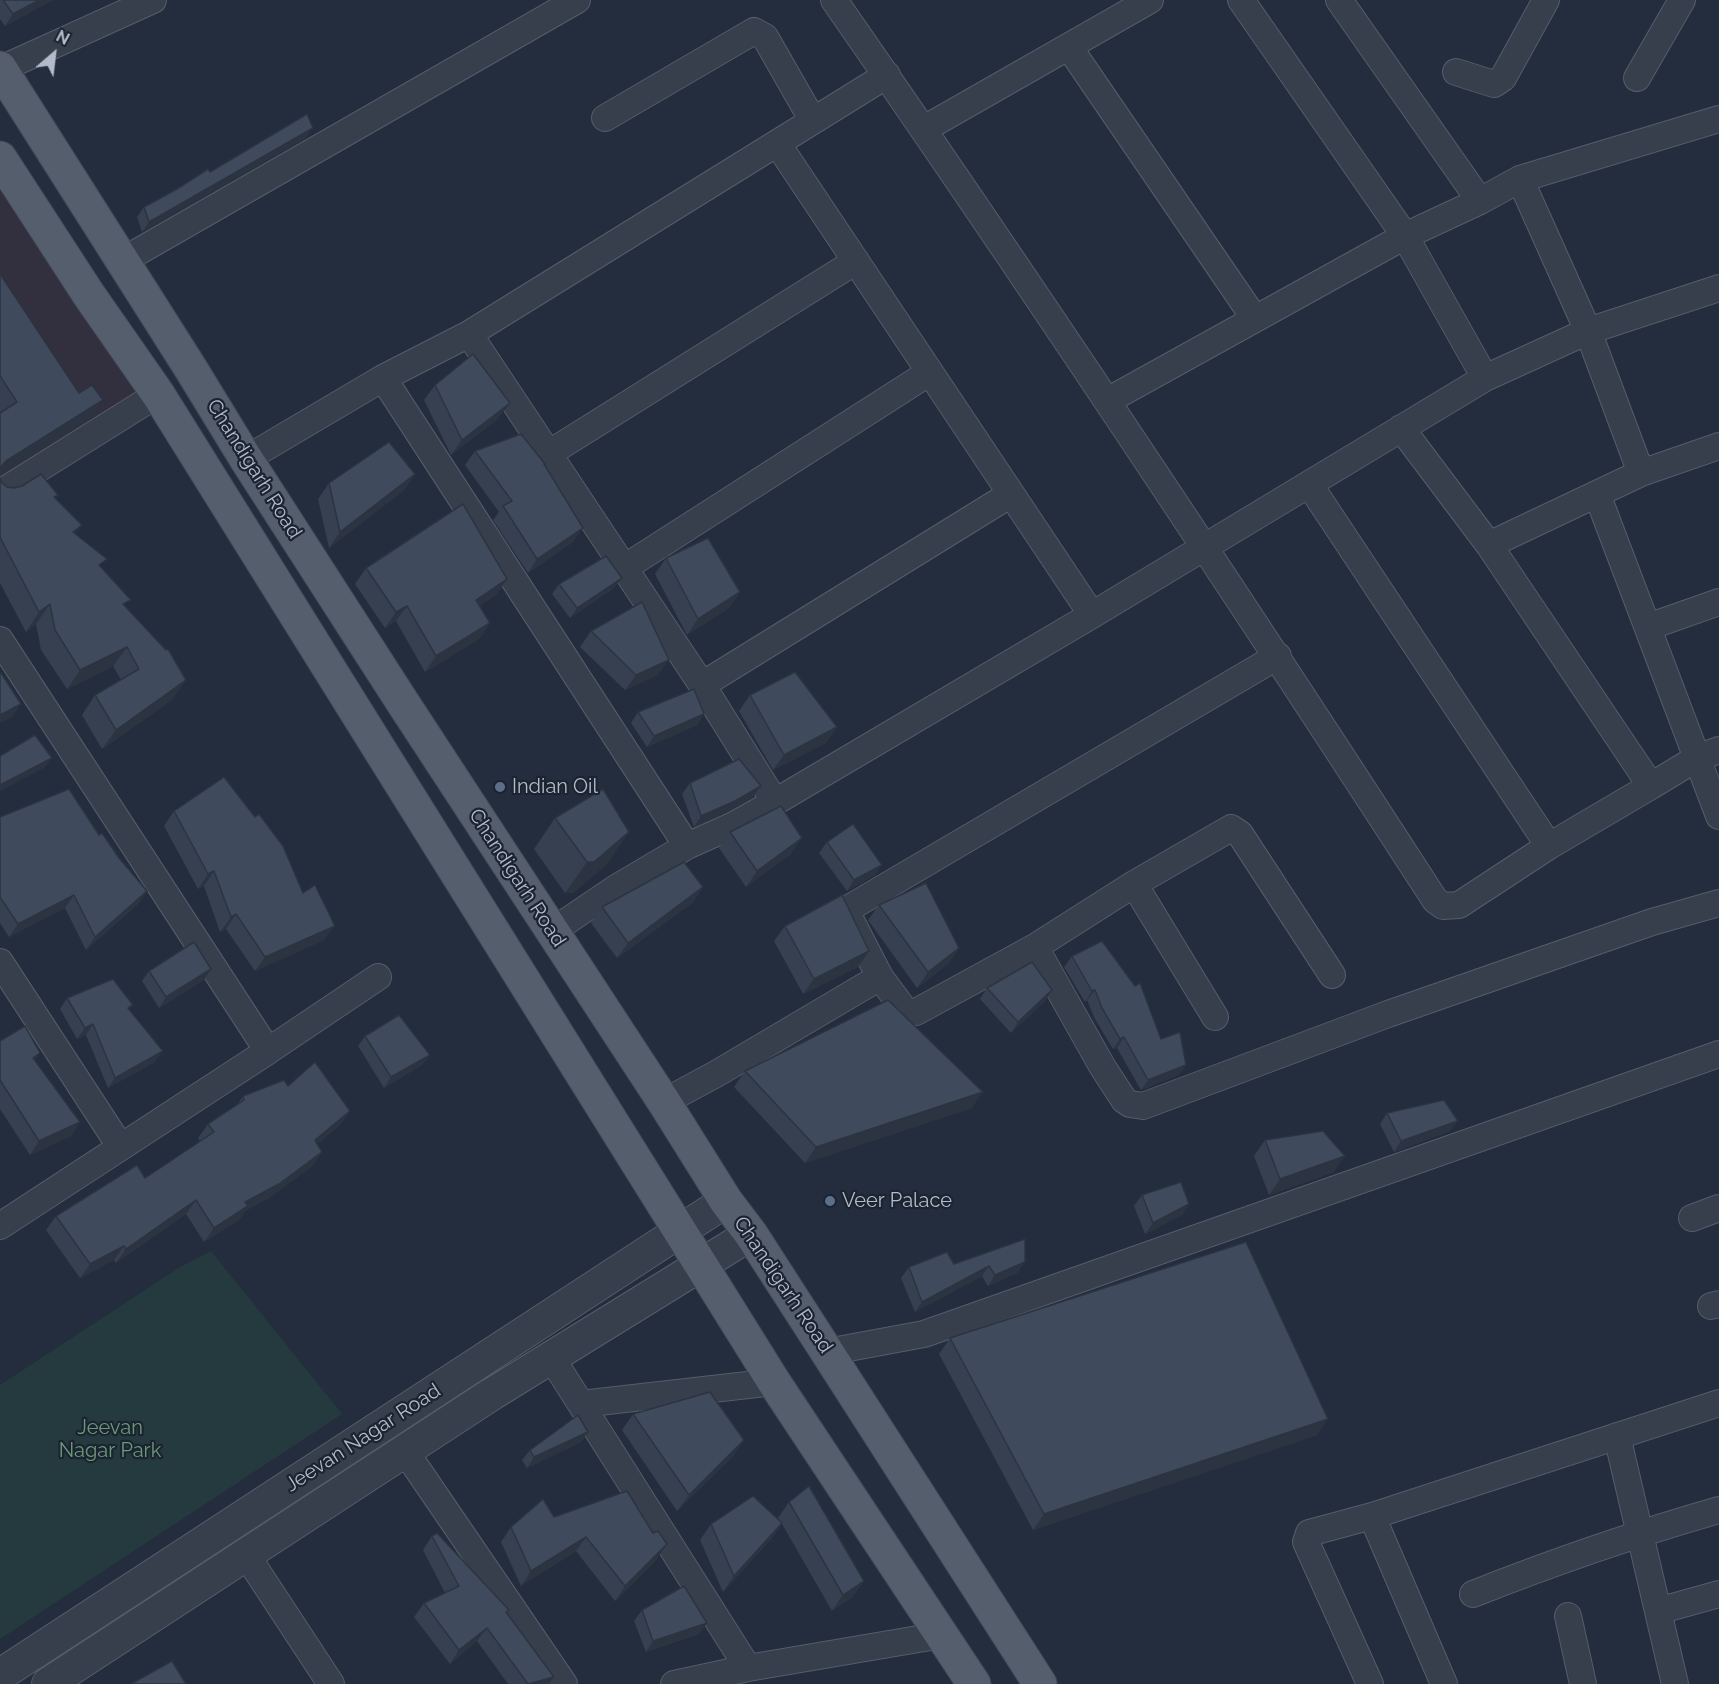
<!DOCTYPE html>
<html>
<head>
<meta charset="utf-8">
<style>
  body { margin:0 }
  #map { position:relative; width:1719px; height:1684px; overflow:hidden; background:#232d3d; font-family:Raleway,sans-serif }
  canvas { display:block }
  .north { position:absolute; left:24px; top:24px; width:60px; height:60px; -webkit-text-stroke:4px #1c2432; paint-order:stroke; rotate:28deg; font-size:16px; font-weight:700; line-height:24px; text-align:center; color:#b3bac9 }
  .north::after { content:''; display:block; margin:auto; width:21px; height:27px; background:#b3bac9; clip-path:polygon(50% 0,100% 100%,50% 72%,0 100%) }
</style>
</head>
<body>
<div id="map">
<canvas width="1719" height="1684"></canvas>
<div class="north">N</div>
</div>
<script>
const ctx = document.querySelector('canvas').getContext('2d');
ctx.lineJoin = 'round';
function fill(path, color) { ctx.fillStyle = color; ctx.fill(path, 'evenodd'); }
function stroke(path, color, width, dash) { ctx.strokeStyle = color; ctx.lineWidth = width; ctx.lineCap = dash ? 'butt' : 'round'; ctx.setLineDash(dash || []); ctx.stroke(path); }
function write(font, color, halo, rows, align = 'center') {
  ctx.font = font + ' Raleway,sans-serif'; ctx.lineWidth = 4.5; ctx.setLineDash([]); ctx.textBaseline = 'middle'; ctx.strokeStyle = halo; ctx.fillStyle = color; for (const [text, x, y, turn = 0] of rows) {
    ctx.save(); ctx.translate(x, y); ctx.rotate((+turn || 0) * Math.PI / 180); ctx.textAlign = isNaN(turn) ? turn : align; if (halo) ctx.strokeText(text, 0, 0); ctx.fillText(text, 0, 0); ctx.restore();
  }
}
const medical = new Path2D(`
  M 0,181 L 147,390 L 0,488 Z`);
const green = new Path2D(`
  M 211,1251 L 342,1414 L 0,1639 L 0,1385 L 180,1267 Z`);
const minor = new Path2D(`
  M 834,0 C 1040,297 1239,597 1435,900 L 1443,906 L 1459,905 L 1549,846 L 1651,786 L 1489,545 L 1401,428
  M 1241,0 L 1405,236 L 1485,378
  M 1339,0 L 1480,201
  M 1069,47 L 1255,319
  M 1,69 L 153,0
  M 1456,72 L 1494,84 L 1503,78 L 1546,0
  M 1637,78 L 1682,0
  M 605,118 L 754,31 L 765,37 L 813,121
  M 924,129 L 1150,0
  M 777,143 L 1092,615
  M 1520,179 L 1588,331 L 1641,473
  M 122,261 L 577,0
  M 469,334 L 702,685 L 775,802
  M 383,378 L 687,846
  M 1107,401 L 1405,236 L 1480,201 L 1520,179 L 1719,119
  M 548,454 L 856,261
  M 246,459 L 383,378 L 469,334 L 887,75
  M 1309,484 L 1549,846
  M 0,493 L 158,394
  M 1597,494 L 1719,816
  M 1489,545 L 1641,473 L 1719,446
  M 624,568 L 930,372
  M 1648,627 L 1719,602
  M 0,640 L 268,1051 L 378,977
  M 702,685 L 1011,494
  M 1651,786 L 1697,758 L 1719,750
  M 1134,884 L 1215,1017
  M 551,932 L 616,888 L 687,846 L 734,825 L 775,802 L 1092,615 L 1485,378 L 1588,331 L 1719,288
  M 1035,947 L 1134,884 L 1231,828 L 1240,834 L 1332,975
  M 0,962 L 120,1146
  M 880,977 L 903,1008 L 908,1012 L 916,1012 L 1035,947 L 1102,1066 L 1124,1100 L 1130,1104 L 1143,1106 L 1388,1014 L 1652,922 L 1719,903
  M 664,1102 L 716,1074 L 880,977 L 848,915 L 851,907 L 1278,656
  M 1692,1218 L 1719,1208
  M 0,1226 L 268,1051
  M 1711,1306 L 1719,1304
  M 827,1352 L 924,1334 L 1719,1054
  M 551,1357 L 748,1668
  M 581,1404 L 774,1382
  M 1617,1436 L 1675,1684
  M 405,1451 L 564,1684
  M 1372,1516 L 1444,1684
  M 247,1556 L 331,1684
  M 1473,1594 C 1554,1562 1635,1534 1719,1510
  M 1658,1611 L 1719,1594
  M 1568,1616 L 1583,1684
  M 674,1684 L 748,1668 L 942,1635
  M 1370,1684 L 1306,1542 L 1309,1533 L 1372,1516 L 1719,1403`);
const tertiary = new Path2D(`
  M 0,1675 L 726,1201
  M 48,1684 L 492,1394 L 751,1234`);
const primary = new Path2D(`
  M 0,68 L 191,369 L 246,459 L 403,703 L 664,1102 L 726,1201 L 751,1234 L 827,1352 L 1040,1684
  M 0,158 L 89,295 L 158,394 L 774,1382 L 974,1684`);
const wall = new Path2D(`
  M 0,0 L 53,0 L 5,26 L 0,19 Z
  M 306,138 L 142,232 L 137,217 L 144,207 L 210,172 Z
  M 0,274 L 89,420 L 0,475 Z
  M 435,385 L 498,419 L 451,455 L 424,400 Z
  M 475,451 L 544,465 L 573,542 L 528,573 L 493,520 L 499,512 L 465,465 Z
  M 415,474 L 404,490 L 329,548 L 318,499 L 329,483 Z
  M 0,478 L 1,482 L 7,487 L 55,498 L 76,534 L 101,567 L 126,607 L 172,700 L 102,749 L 82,715 L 95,695 L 121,680 L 113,666 L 67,689 L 41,650 L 36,624 L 26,632 L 0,583 Z
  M 666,558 L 740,592 L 729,608 L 687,635 L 655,574 Z
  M 366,568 L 507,579 L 496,595 L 479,606 L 490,623 L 479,639 L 425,672 L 396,621 L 385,628 L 355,584 Z
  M 559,584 L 614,588 L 570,618 L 552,594 Z
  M 591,631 L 658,675 L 625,690 L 580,647 Z
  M 750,695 L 837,727 L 826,743 L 773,770 L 739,711 Z
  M 638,712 L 697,725 L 647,747 L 631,723 Z
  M 690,783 L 753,797 L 727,812 L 694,827 L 682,794 Z
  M 174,811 L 303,893 L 324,940 L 255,971 L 226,929 L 220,932 L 204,886 L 198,889 L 164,826 Z
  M 0,817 L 99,835 L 147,891 L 138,904 L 86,950 L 65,908 L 9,937 L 0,923 Z
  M 555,818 L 608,863 L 573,893 L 565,893 L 534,849 Z
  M 730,832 L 791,854 L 746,887 L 719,848 Z
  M 827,842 L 875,875 L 847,891 L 819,853 Z
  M 703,887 L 692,903 L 617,958 L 591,923 L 602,907 Z
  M 879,905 L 959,948 L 948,964 L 917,988 L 868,920 Z
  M 785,926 L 858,967 L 803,994 L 774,941 Z
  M 1072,956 L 1161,1039 L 1179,1075 L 1141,1090 L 1117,1048 L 1113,1049 L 1095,1019 L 1087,1000 L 1085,1002 L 1064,967 Z
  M 149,971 L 204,980 L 159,1008 L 142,981 Z
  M 987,988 L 1052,990 L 1045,1001 L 1011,1033 L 980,999 Z
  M 67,998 L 130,1010 L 155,1062 L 108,1088 L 86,1035 L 77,1039 L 60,1009 Z
  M 365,1036 L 430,1055 L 422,1065 L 384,1088 L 358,1046 Z
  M 0,1041 L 35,1061 L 80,1122 L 71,1136 L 30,1155 L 0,1109 Z
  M 745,1071 L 972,1108 L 805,1163 L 734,1087 Z
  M 288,1086 L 350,1111 L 340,1125 L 317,1144 L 322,1152 L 312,1166 L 269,1198 L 245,1211 L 239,1220 L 204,1242 L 186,1214 L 116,1263 L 114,1260 L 80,1278 L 46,1230 L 56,1216 L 145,1178 L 200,1141 L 198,1138 L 208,1124 L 237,1105 L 243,1096 Z
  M 1387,1113 L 1450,1131 L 1394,1152 L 1380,1124 Z
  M 1265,1140 L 1334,1172 L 1269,1195 L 1254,1156 Z
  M 1142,1195 L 1189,1204 L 1182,1215 L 1145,1234 L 1134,1206 Z
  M 1025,1262 L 1017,1273 L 988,1286 L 982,1276 L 915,1312 L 901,1278 L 909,1267 L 954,1264 Z
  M 950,1338 L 1317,1435 L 1033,1530 L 939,1354 Z
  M 633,1414 L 744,1440 L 733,1456 L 677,1511 L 622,1430 Z
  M 588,1432 L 581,1442 L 527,1468 L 522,1460 L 530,1450 Z
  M 789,1502 L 864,1581 L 852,1597 L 832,1611 L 782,1524 L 771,1539 L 723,1592 L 700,1540 L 711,1524 L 780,1522 L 778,1518 Z
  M 554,1517 L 657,1559 L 615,1601 L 576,1551 L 521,1586 L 501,1542 L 511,1527 Z
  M 432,1536 L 509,1610 L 507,1613 L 554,1677 L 549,1684 L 508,1684 L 477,1641 L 450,1664 L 414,1617 L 424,1603 L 445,1593 L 423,1550 Z
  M 642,1610 L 699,1634 L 646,1652 L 634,1621 Z`);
const shadedWall = new Path2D(`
  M 39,0 L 53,0 L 5,26 L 13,14 Z
  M 313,128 L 306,138 L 142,232 L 149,222 Z
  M 103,400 L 89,420 L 0,475 L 0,467 L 6,461 Z
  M 510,403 L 498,419 L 451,455 L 462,440 Z
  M 415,474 L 404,490 L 329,548 L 340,532 Z
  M 82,525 L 68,545 L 73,532 Z
  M 583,528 L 573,542 L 528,573 L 537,559 Z
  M 622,578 L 614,588 L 570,618 L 577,608 Z
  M 507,579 L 496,595 L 464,616 L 476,600 Z
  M 740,592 L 729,608 L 687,635 L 698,619 Z
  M 50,604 L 36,624 L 26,632 L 39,612 Z
  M 407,606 L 396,621 L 385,628 L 396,612 Z
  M 490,623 L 479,639 L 425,672 L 436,656 Z
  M 127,647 L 113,666 L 67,689 L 80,670 Z
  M 669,660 L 658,675 L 625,690 L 636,675 Z
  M 186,680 L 172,700 L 102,749 L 116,730 Z
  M 21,704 L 12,717 L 0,723 L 0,715 Z
  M 704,714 L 697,725 L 647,747 L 654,736 Z
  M 837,727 L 826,743 L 773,770 L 784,755 Z
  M 52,758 L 44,768 L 0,791 L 0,785 Z
  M 761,786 L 753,797 L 727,812 L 694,827 L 701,816 Z
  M 629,832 L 608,863 L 573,893 L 565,893 L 587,862 Z
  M 802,838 L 791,854 L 746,887 L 757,871 Z
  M 882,865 L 875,875 L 847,891 L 854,880 Z
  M 214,871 L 204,886 L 198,889 L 208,874 Z
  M 703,887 L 692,903 L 617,958 L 628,943 Z
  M 147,891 L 138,904 L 86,950 L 95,937 Z
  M 74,895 L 65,908 L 9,937 L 18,924 Z
  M 236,914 L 226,929 L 220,932 L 231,917 Z
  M 335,926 L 324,940 L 255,971 L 265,957 Z
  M 959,948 L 948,964 L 917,988 L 928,972 Z
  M 869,951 L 858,967 L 803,994 L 814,979 Z
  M 211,969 L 204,980 L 159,1008 L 166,997 Z
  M 1052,990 L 1045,1001 L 1011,1033 L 1018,1022 Z
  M 1095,990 L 1087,1000 L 1085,1002 L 1092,991 Z
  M 93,1024 L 86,1035 L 77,1039 L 85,1028 Z
  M 1124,1037 L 1117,1048 L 1113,1049 L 1120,1039 Z
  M 163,1051 L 155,1062 L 108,1088 L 115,1078 Z
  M 40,1053 L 31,1067 L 33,1058 Z
  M 430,1055 L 422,1065 L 384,1088 L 391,1077 Z
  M 1186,1065 L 1179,1075 L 1141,1090 L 1148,1080 Z
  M 983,1092 L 972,1108 L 805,1163 L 816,1147 Z
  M 350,1111 L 340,1125 L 306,1154 L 315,1140 Z
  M 1458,1121 L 1450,1131 L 1394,1152 L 1401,1141 Z
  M 80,1122 L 71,1136 L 30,1155 L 39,1141 Z
  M 322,1152 L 312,1166 L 269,1198 L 245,1211 L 239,1220 L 204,1242 L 214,1228 L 245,1202 Z
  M 1345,1156 L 1334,1172 L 1269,1195 L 1280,1179 Z
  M 196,1200 L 186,1214 L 116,1263 L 126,1249 Z
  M 1189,1204 L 1182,1215 L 1145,1234 L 1153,1223 Z
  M 124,1246 L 114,1260 L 80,1278 L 90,1264 Z
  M 1025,1262 L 1017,1273 L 988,1286 L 995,1275 Z
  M 989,1266 L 982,1276 L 915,1312 L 922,1302 Z
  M 1328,1419 L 1317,1435 L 1033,1530 L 1044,1514 Z
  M 588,1432 L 581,1442 L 527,1468 L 534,1457 Z
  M 744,1440 L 733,1456 L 677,1511 L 689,1495 Z
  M 782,1523 L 771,1539 L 723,1592 L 734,1576 Z
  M 586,1537 L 576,1551 L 521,1586 L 531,1571 Z
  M 667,1544 L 657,1559 L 615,1601 L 625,1586 Z
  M 864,1581 L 852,1597 L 832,1611 L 843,1595 Z
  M 707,1623 L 699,1634 L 646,1652 L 653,1641 Z
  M 487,1628 L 477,1641 L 450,1664 L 459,1650 Z
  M 554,1677 L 549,1684 L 529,1684 Z`);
const building = new Path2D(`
  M 3,0 L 39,0 L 13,14 Z
  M 307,114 L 313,128 L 149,222 L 144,207 L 177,189 L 208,169 L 210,172 Z
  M 0,274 L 79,393 L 92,385 L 103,400 L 6,461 L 0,468 L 0,413 L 17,402 L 0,376 Z
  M 473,354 L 510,403 L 462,440 L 435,385 Z
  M 521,434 L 545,464 L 544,464 L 583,528 L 537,559 L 503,506 L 512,501 L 475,451 Z
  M 389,442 L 415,474 L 340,532 L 329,483 Z
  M 41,474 L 58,495 L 54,497 L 82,525 L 73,532 L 107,559 L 99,565 L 131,600 L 123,604 L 166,650 L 168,649 L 186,680 L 116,730 L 95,695 L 139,669 L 127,647 L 80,670 L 55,630 L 50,604 L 39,612 L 0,537 L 0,478 L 1,482 L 7,487 L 14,488 L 22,486 Z
  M 463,504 L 507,579 L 476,600 L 490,623 L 436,656 L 407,606 L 396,612 L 366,568 Z
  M 708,538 L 740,592 L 698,619 L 666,558 Z
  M 606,556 L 622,578 L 577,608 L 559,584 Z
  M 642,602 L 669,660 L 636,675 L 591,631 Z
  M 795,672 L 837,727 L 784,755 L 750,695 Z
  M 1,673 L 21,704 L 0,715 L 0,674 Z
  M 694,689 L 704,714 L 654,736 L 638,712 Z
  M 35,735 L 52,758 L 0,785 L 0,756 Z
  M 739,759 L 761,786 L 735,801 L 701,816 L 690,783 Z
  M 224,777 L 255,817 L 259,814 L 283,846 L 303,893 L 315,885 L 335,926 L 265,957 L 236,914 L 231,917 L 214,871 L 208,874 L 174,811 Z
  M 69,789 L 99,835 L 102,833 L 119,858 L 147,891 L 95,937 L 74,895 L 18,924 L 0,897 L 0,817 Z
  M 603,789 L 629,832 L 594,862 L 587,862 L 555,818 Z
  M 781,806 L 802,838 L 757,871 L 730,832 Z
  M 853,824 L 882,865 L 854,880 L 827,842 Z
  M 684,862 L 703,887 L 628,943 L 602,907 Z
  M 926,883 L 959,948 L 928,972 L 879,905 Z
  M 842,895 L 869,951 L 814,979 L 785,926 Z
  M 1102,941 L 1135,986 L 1140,983 L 1161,1039 L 1180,1032 L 1186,1065 L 1148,1080 L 1124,1037 L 1120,1039 L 1102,1008 L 1095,990 L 1092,991 L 1072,956 Z
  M 194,942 L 211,969 L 166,997 L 149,971 Z
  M 1032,962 L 1052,990 L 1018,1022 L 987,988 Z
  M 113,979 L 133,1005 L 128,1008 L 163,1051 L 115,1078 L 93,1024 L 85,1028 L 67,998 Z
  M 888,1000 L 983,1092 L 816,1147 L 745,1071 Z
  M 399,1015 L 430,1055 L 391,1077 L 365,1036 Z
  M 25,1026 L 40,1053 L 33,1058 L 80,1122 L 39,1141 L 0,1080 L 0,1041 Z
  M 315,1062 L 350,1111 L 315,1140 L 322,1152 L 279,1184 L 245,1202 L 248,1206 L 214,1228 L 196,1200 L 126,1249 L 124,1246 L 90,1264 L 56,1216 L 137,1165 L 145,1178 L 214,1132 L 208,1124 L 244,1100 L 243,1096 L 284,1080 L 288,1086 Z
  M 1444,1100 L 1458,1121 L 1401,1141 L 1387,1113 Z
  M 1323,1131 L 1345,1156 L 1280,1179 L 1265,1140 Z
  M 1181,1182 L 1189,1204 L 1153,1223 L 1142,1195 Z
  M 1025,1239 L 1025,1262 L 995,1275 L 989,1266 L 922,1302 L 909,1267 L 947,1252 L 954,1264 Z
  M 1246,1242 L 1328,1419 L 1044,1514 L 950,1338 Z
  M 710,1392 L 744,1440 L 689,1495 L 633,1414 Z
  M 578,1415 L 588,1432 L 534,1457 L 530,1450 Z
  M 809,1486 L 864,1581 L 843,1595 L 789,1502 Z
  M 627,1491 L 653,1533 L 658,1531 L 667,1544 L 625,1586 L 586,1537 L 531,1571 L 511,1527 L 543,1499 L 554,1517 Z
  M 753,1496 L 782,1523 L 734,1576 L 711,1524 Z
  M 437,1533 L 509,1610 L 506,1612 L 554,1677 L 528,1684 L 487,1628 L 459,1650 L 424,1603 L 459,1586 L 432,1536 Z
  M 684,1586 L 707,1623 L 653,1641 L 642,1610 Z
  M 172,1661 L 186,1684 L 131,1684 Z`);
const markers = [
  [500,787,6,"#5c6f8a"],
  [830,1201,6,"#5c6f8a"]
];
const streetNames = [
  ["Chandigarh Road",254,469,58],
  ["Chandigarh Road",517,878,57],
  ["Chandigarh Road",783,1285,56],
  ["Jeevan Nagar Road",363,1438,-33]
];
const poiNames = [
  ["Indian Oil",512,787],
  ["Veer Palace",842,1201]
];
const parkNames = [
  ["Jeevan",110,1428],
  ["Nagar Park",110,1451]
];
fill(medical, '#322f3e');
fill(green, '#253a3e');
stroke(minor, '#555d6b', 28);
stroke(tertiary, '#555d6b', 34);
stroke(primary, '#404856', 35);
stroke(minor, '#373f4d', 26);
stroke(tertiary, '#373f4d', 32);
stroke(primary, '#555e6d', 33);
fill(wall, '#364050');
fill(shadedWall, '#2c3441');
fill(building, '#3f4b5d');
stroke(building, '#2c3441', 1.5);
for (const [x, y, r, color] of markers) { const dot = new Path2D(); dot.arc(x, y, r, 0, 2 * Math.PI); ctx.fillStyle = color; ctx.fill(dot); stroke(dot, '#1c2432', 2); }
write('20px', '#b3bac9', '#1c2432', streetNames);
write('20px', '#b3bac9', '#1c2432', poiNames, 'left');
write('20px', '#6a9a77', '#1c2432', parkNames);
</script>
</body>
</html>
